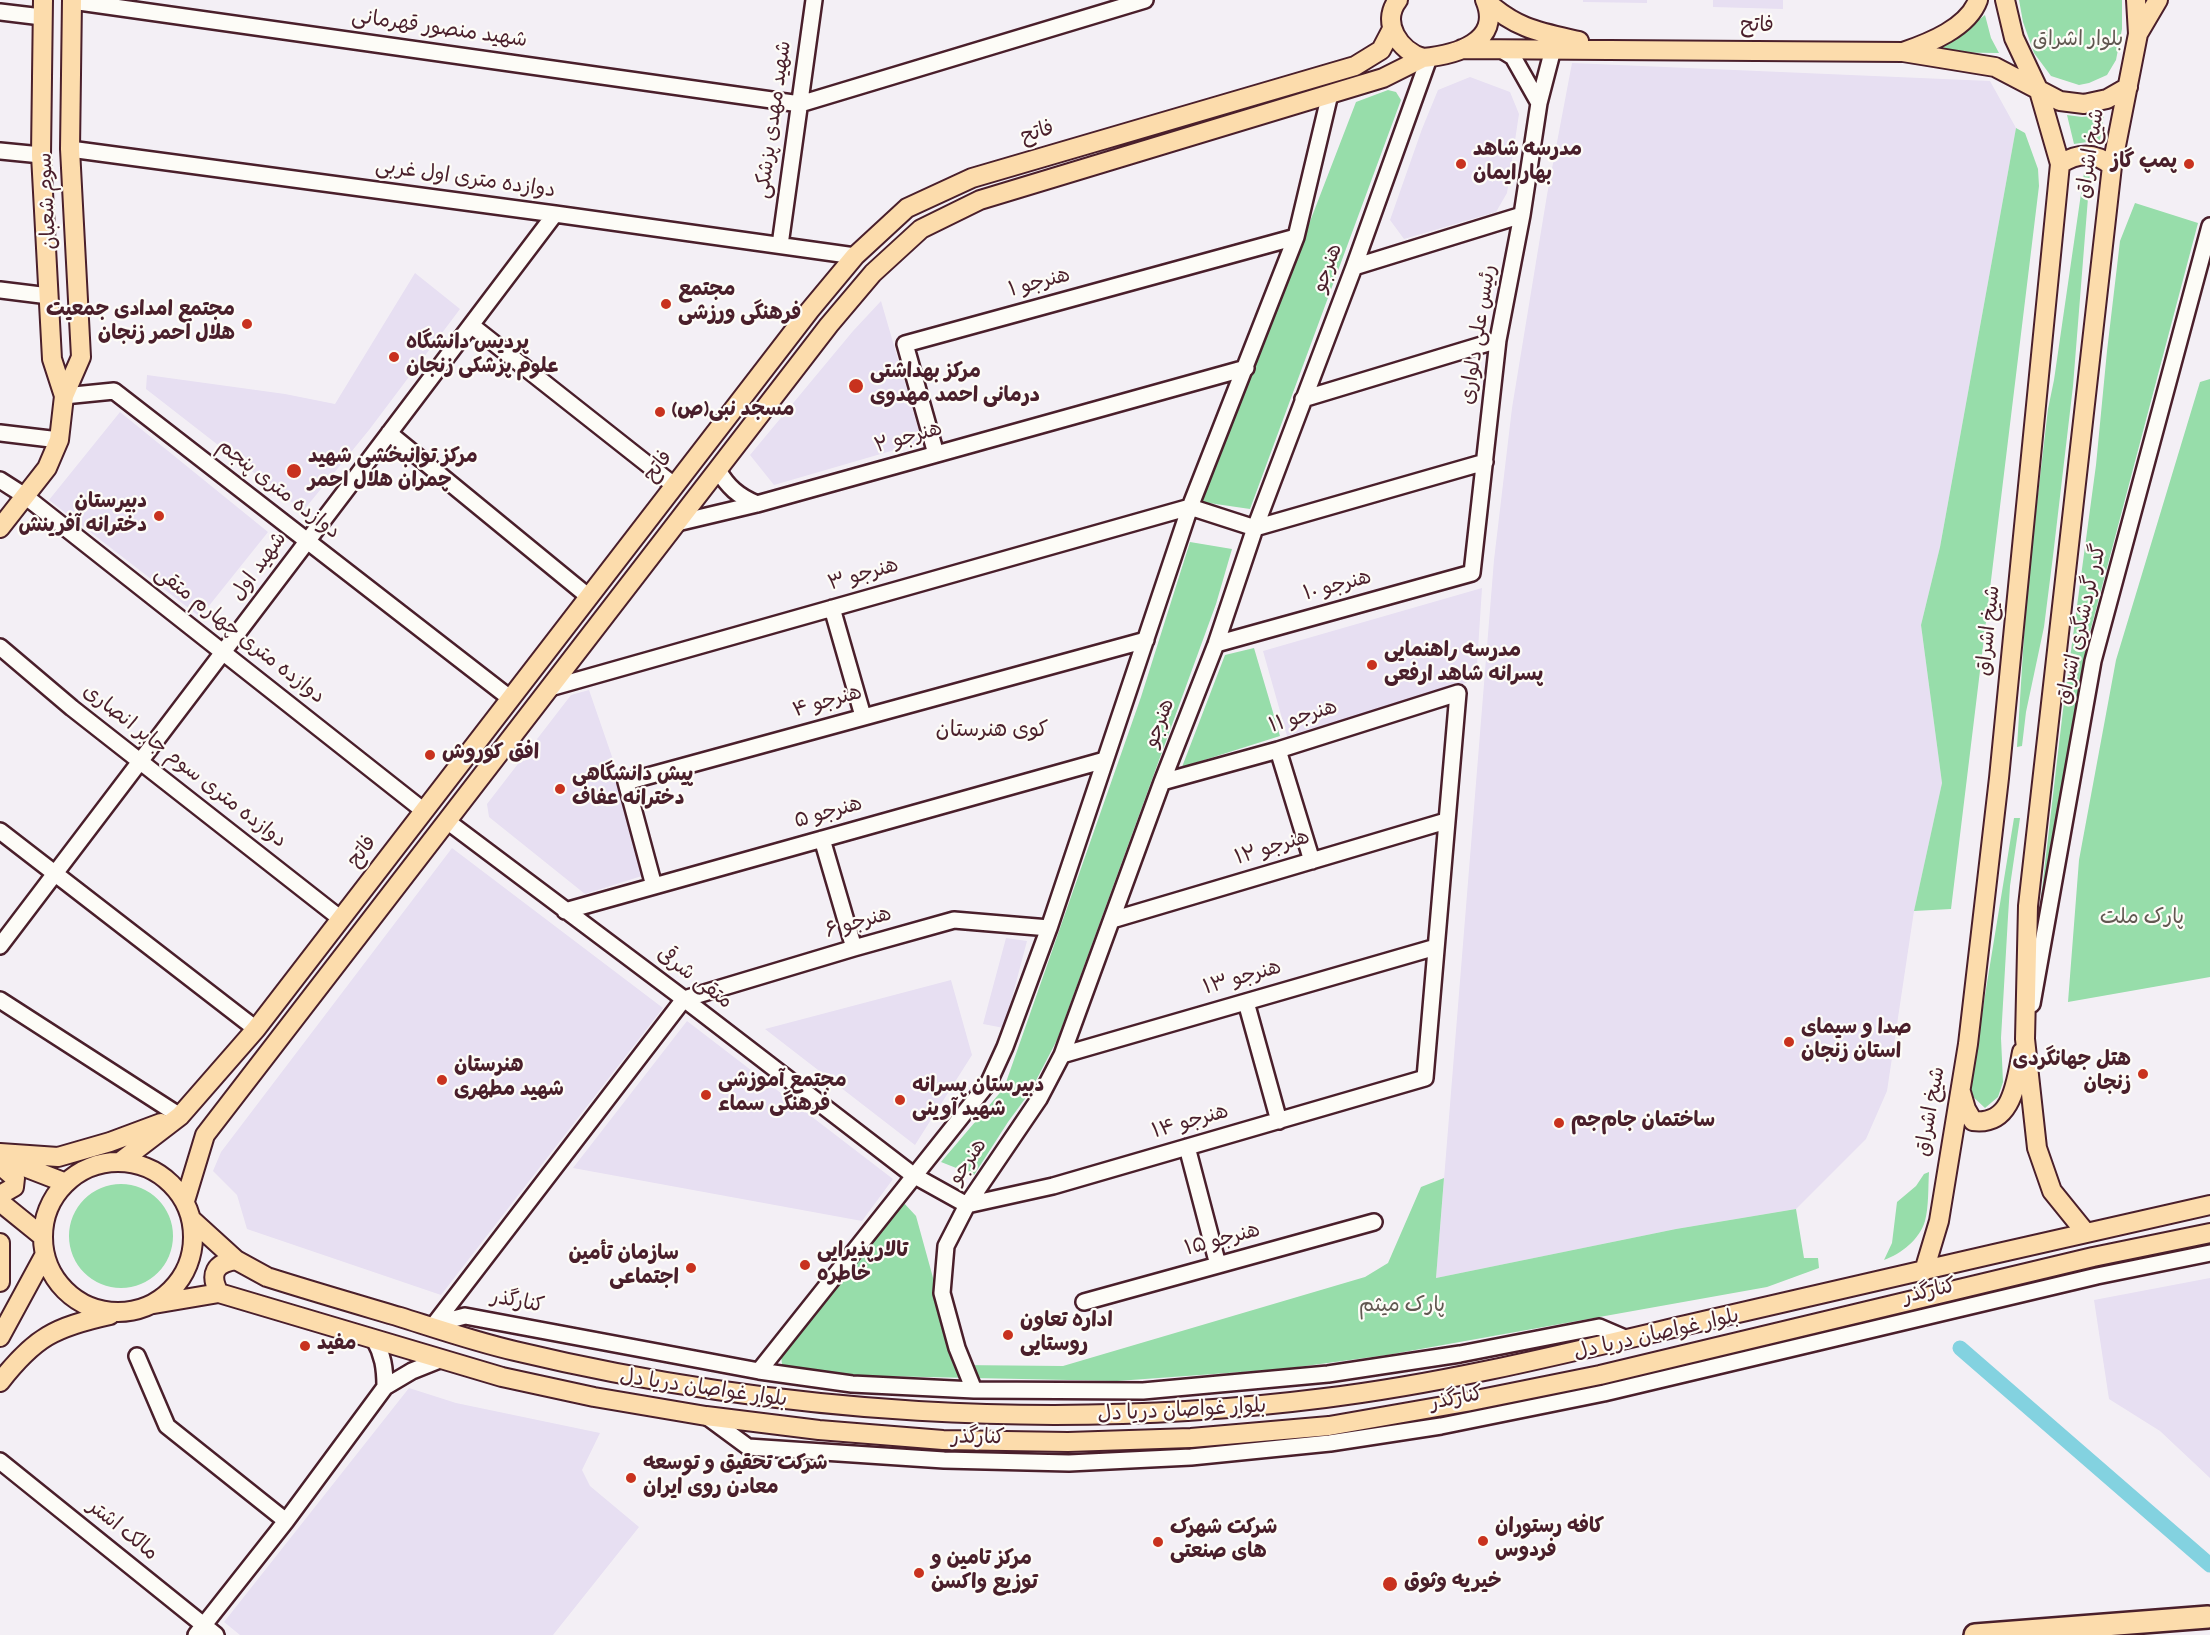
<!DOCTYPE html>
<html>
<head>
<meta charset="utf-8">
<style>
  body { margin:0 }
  canvas { display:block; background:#f3eff5 }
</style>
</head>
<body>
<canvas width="2210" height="1635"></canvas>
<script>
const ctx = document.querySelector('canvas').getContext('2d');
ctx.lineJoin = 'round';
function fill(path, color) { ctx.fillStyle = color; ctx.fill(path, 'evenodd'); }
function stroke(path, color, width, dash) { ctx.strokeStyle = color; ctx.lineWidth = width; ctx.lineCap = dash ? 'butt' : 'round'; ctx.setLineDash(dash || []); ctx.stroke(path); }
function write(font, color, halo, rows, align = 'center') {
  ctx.font = font + ' Dekko,"Playpen Sans Arabic",sans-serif'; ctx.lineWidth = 4.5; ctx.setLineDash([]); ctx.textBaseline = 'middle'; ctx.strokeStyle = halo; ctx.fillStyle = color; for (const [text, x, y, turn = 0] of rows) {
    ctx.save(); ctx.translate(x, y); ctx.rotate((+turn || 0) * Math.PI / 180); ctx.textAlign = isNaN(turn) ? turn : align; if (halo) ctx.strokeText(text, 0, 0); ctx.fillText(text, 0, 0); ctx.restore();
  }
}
const built = new Path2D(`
  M 1583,0 L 1647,0 L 1647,3 L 1583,2 Z
  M 1713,0 L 1783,0 L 1783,9 L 1713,7 Z
  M 1572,63 L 1990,81 L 2016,128 L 1940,547 L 1921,625 L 1942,783 L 1914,911 L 1887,1091 L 1866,1139 L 1796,1209 L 1676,1229 L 1436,1278 L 1494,560 L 1512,408 L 1547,195 Z
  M 1470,77 L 1510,92 L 1519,114 L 1507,193 L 1496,212 L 1404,239 L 1390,220 L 1422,129 L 1438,90 Z
  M 415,273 L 460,309 L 369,430 L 303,511 L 146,389 L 147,375 L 285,394 L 335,404 Z
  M 881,301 L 922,442 L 774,485 L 750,455 L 853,331 Z
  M 120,412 L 268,532 L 200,617 L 49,500 Z
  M 1482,588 L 1476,680 L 1287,736 L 1263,651 Z
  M 589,690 L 618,774 L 645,875 L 585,894 L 489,817 L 487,804 L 571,695 Z
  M 452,848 L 663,1008 L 441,1295 L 247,1229 L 237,1195 L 213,1171 L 221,1152 Z
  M 1006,938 L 1027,941 L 1004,1028 L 983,1024 Z
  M 951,980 L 972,1055 L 915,1145 L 765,1029 Z
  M 687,1021 L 893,1179 L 862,1221 L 573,1168 Z
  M 2210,1278 L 2210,1478 L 2160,1431 L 2109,1399 L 2094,1300 Z
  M 409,1388 L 456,1403 L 600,1433 L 582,1470 L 590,1486 L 639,1527 L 553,1635 L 240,1635 L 224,1622 Z`);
const green = new Path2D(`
  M 2019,0 L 2122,0 L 2122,29 L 2116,60 L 2107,75 L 2089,83 L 2079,85 L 2051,76 L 2034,53 L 2023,22 Z
  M 1985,15 L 1991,38 L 1999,53 L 1928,52 L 1929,49 L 1962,33 Z
  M 1388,90 L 1396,92 L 1401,100 L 1250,509 L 1202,502 L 1356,102 Z
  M 2067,115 L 2082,117 L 2104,115 L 2100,140 L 2074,144 Z
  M 2016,128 L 2025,133 L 2038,169 L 2039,186 L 1951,909 L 1914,911 L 1942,783 L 1921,625 L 1940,547 Z
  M 2084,173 L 2090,173 L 2073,386 L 2053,556 L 2044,627 L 2026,712 L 2022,746 L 2017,747 L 2027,588 L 2048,409 L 2054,380 Z
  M 2135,203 L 2198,223 L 2090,632 L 2074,729 L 2053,840 L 2037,963 L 2034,957 L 2063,710 L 2096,465 L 2107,351 L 2120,241 Z
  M 2210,379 L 2210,977 L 2068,1002 L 2079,860 L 2116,660 L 2200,382 Z
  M 1190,542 L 1232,549 L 1216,604 L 1057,1040 L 1030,1092 L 1008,1122 L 974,1175 L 941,1162 L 1004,1088 L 1141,697 Z
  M 1254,648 L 1280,736 L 1182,767 L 1225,655 Z
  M 2014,818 L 2020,818 L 2010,886 L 2008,917 L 2001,1038 L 2003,1082 L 1998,1097 L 1985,1108 L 1969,1093 Z
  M 1929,1172 C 1928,1187 1929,1206 1925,1221 C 1920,1239 1901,1254 1884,1260 L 1892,1243 L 1897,1202 L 1916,1186 L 1924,1174 Z
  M 1444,1178 L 1436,1278 L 1676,1229 L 1796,1209 L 1804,1258 L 1818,1258 L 1819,1268 L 1767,1287 L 1387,1355 L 1283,1369 L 1117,1381 L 783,1374 L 781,1355 L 903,1202 L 916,1216 L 957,1365 L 1063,1366 L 1365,1277 L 1388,1263 L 1421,1187 Z
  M69 1236a52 52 0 1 1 104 0a52 52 0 1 1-104 0Z`);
const canal = new Path2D(`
  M 1960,1348 L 2210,1565`);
const minor = new Path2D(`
  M 72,1 L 800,104 L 1145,0
  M 0,12 L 42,17
  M 1500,49 L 1513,57 L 1539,103
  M 70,149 L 555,214 L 855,256
  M 0,151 L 41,155
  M 780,245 L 814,0
  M 1354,267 L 1522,215
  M 0,290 L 49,296
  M 471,325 L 675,486
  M 64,396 L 114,391 L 511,699
  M 1303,399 L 1498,340
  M 0,433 L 59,440
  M 389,433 L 589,597
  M 936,454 L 905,344 L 1296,237
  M 718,470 C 728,487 738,496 757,504
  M 0,480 L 25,496 L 424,811
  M 677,523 L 757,504 L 1246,368
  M 832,608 L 863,716
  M 1216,644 L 1472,573 L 1498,340 L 1522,215 L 1539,103 L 1553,49
  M 0,647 L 72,708 L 341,919
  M 550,688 L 1190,507 L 1255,528 L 1485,462
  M 1278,750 L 1312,861
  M 447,821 L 684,999 L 913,1175 L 967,1205 L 1053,1186 L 1425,1078 L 1458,693 L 1278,750 L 1162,782
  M 0,831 L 256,1029
  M 822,839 L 854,948
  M 654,886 L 626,782 L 1146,640
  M 565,911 L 1105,760
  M 1112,920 L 1446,821
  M 0,946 C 186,703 370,458 555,214
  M 0,1000 L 180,1116
  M 1246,1002 L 1279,1121
  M 2032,1004 L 2093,661 L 2210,226
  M 1062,1055 L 1436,947
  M 1187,1147 L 1218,1265
  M 1084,1302 L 1374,1222
  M 433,1326 L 684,999 L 854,948 L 954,920 L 1049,928
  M 433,1327 L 450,1320 L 465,1316 L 759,1371 L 852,1384 L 974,1390 L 1143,1391 L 1328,1374 L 1460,1354 L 1599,1327 L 1627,1339
  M 374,1339 C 383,1355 385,1368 385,1387
  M 137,1356 L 167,1426 L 286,1521
  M 759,1371 L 989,1082 L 1005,1047 L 1049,928 L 1190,507 L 1296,237 L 1330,94
  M 974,1390 L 957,1348 L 942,1293 L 946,1246 L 967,1205 L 1039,1099 L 1062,1055 L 1162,782 L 1216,644 L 1255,528 L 1354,267 L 1429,58
  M 706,1416 L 748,1447 L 944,1460 L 1069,1463 L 1191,1457 L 1330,1443 L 1441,1426 L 1604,1393 L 2097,1276 L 2210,1253
  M 0,1461 L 216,1635
  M 196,1635 L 286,1521 L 385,1387 L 412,1371 L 442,1359`);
const major = new Path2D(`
  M 43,0 L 41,155 L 52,359 L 64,396
  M 1398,0 C 1380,23 1400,51 1423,58 C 1455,55 1503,42 1485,0
  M 1978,0 C 1968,28 1929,43 1903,52 L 1995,67 L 2060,101 L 2084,104 L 2107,99 L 2128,87
  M 1486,1 C 1517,29 1539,32 1579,41
  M 2138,34 L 2158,0
  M 1462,49 L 1903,52
  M 2060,164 C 2079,152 2095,152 2112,166
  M 0,528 L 47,468 L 59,440 L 64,396 L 81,357 L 70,149 L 72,0
  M 1961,1092 L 1966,1109 L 1973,1121 C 2013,1126 2016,1081 2022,1052
  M 0,1153 L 58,1157 L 110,1142 L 161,1123
  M 9,1161 L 66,1183
  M43 1237a75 75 0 1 1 150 0a75 75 0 1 1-150 0Z
  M 120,1162 L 180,1116 L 256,1029 L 810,310 L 855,256 L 907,208 L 972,178 L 1355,66 L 1381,50 L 1392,29
  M 0,1165 L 15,1178 L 14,1187 L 0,1195
  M 185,1201 L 205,1135 L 829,325 L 873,273 L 921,229 L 980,200 L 1383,78 L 1423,58
  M 0,1202 L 42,1236
  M 192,1220 L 236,1260 L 267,1277 C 311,1291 356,1304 400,1317 C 438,1329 476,1342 515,1351 C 778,1414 1057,1432 1325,1398 C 1447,1383 1567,1353 1686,1325 C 1861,1285 2035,1244 2210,1205
  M 2086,1233 L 2052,1191 L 2037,1148 L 2025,1039 L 2028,906 L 2112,166 L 2138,34 L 2136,0
  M 0,1243 L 0,1282
  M 1924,1271 L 1939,1221 L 1968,1044 L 1999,778 L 2060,164 L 2039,91 L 2014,38 L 2005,0
  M 219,1293 C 209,1274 215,1263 236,1260
  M 154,1304 L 219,1293 L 502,1377 L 594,1397 L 706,1416 L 819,1430 L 943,1440 L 1068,1442 L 1191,1438 L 1329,1426 L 1466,1402 L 1600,1375 L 2093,1257 L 2210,1233
  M 0,1337 L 44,1256
  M 0,1382 C 35,1337 55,1327 110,1315`);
const highway = new Path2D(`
  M 1975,1635 L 2208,1617`);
const markers = [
  [1461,164,6,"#c8321e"],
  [2189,164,6,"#c8321e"],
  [666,304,6,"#c8321e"],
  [247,324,6,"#c8321e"],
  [394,357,6,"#c8321e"],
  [856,386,8,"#c8321e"],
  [660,412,6,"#c8321e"],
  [294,471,8,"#c8321e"],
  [159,516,6,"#c8321e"],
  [1372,665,6,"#c8321e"],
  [430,755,6,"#c8321e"],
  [560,789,6,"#c8321e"],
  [1789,1042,6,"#c8321e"],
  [2143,1074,6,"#c8321e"],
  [442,1080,6,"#c8321e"],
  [706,1095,6,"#c8321e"],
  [900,1100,6,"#c8321e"],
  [1559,1123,6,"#c8321e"],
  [805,1265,6,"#c8321e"],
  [691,1268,6,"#c8321e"],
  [1008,1335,6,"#c8321e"],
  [305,1346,6,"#c8321e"],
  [631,1478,6,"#c8321e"],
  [1483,1541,6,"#c8321e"],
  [1158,1542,6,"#c8321e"],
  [919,1573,6,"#c8321e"],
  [1390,1584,8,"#c8321e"]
];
const streetNames = [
  ["فاتح",1757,28,1],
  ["شهید منصور قهرمانی",439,31,8],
  ["شهید مهدی پزشکی",776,120,-82],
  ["فاتح",1038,135,-16],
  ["شیخ اشراق",2093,154,-81],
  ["دوازده متری اول غربی",465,181,8],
  ["سوم شعبان",50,201,-93],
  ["هنرجو",1330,269,-70],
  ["هنرجو ۱",1040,285,-15],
  ["رئیس علی دلواری",1481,335,-81],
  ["هنرجو ۲",909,440,-16],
  ["فاتح",660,468,-52],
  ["دوازده متری پنجم",277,491,38],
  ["شهید اول",261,568,-54],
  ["هنرجو ۳",864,577,-16],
  ["هنرجو ۱۰",1338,588,-15],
  ["گدر گردشگری اشراق",2084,625,-77],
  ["شیخ اشراق",1991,631,-84],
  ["دوازده متری چهارم متقی",238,637,38],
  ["هنرجو ۴",828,704,-16],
  ["هنرجو ۱۱",1304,719,-17],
  ["هنرجو",1162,724,-69],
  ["دوازده متری سوم جابر انصاری",183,768,38],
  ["هنرجو ۵",829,815,-16],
  ["هنرجو ۱۲",1273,850,-17],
  ["فاتح",364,853,-52],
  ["هنرجو ۶",859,925,-16],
  ["متقی شرقی",693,980,37],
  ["هنرجو ۱۳",1243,980,-16],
  ["شیخ اشراق",1933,1112,-80],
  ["هنرجو ۱۴",1191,1124,-16],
  ["هنرجو",970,1163,-56],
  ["هنرجو ۱۵",1223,1242,-15],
  ["کنارگذر",1930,1294,-13],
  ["کنارگذر",517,1304,11],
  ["بلوار غواصان دریا دل",1657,1337,-13],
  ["بلوار غواصان دریا دل",703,1391,8],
  ["کنارگذر",1457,1401,-11],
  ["بلوار غواصان دریا دل",1182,1413,-3],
  ["کنارگذر",978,1440,1],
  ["مالک اشتر",121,1532,39]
];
const parkNames = [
  ["بلوار اشراق",2078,42],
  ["پارک ملت",2142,920],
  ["پارک میثم",1402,1308]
];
const poiNames = [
  ["مدرسه شاهد",1473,152],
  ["بهار ایمان",1473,176],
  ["پمپ گاز",2177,164,"right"],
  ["مجتمع",678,292],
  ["فرهنگی ورزشی",678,316],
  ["مجتمع امدادی جمعیت",235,312,"right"],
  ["هلال احمر زنجان",235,336,"right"],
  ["پردیس دانشگاه",406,345],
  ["علوم پزشکى زنجان",406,369],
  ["مرکز بهداشتی",870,374],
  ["درمانی احمد مهدوی",870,398],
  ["مسجد نبی(ص)",672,412],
  ["مرکز توانبخشی شهید",308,459],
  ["چمران هلال احمر",308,483],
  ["دبیرستان",147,504,"right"],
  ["دخترانه آفرینش",147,528,"right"],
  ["مدرسه راهنمایی",1384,653],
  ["پسرانه شاهد ارفعی",1384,677],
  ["افق کوروش",442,755],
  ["پیش دانشگاهی",572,777],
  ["دخترانه عفاف",572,801],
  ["صدا و سیمای",1801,1030],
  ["استان زنجان",1801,1054],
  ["هتل جهانگردی",2131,1062,"right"],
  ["زنجان",2131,1086,"right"],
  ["هنرستان",454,1068],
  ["شهید مطهری",454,1092],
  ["مجتمع آموزشی",718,1083],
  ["فرهنگی سماء",718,1107],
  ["دبیرستان پسرانه",912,1088],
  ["شهید آوینی",912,1112],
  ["ساختمان جام‌جم",1571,1123],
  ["تالارپذیرایی",817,1253],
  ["خاطره",817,1277],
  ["سازمان تأمین",679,1256,"right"],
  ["اجتماعی",679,1280,"right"],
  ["اداره تعاون",1020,1323],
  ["روستایی",1020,1347],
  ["مفید",317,1346],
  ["شرکت تحقیق و توسعه",643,1466],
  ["معادن روی ایران",643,1490],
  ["کافه رستوران",1495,1529],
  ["فردوس",1495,1553],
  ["شرکت شهرک",1170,1530],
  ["های صنعتی",1170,1554],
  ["مرکز تامین و",931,1561],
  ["توزیع واکسن",931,1585],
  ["خیریه وثوق",1404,1584]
];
const neighbourhoodNames = [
  ["کوی هنرستان",992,733]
];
fill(built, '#e7dff2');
fill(green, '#97ddaa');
stroke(canal, '#83d2e0', 15);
stroke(minor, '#4a1f2b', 20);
stroke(major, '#4a1f2b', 22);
stroke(highway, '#4a1f2b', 26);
stroke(minor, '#fdfcf7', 15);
stroke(major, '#fcdcac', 18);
stroke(highway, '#fcdcac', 21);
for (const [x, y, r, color] of markers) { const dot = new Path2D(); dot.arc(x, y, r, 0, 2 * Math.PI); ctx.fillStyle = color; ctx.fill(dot); stroke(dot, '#fdfcf7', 2); }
write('21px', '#4a1f2b', '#fdfcf7', streetNames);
write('21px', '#615851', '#fdfcf7', parkNames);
write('bold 21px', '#4a1f2b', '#fdfcf7', poiNames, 'left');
write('22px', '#4a1f2b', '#fdfcf7', neighbourhoodNames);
</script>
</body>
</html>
